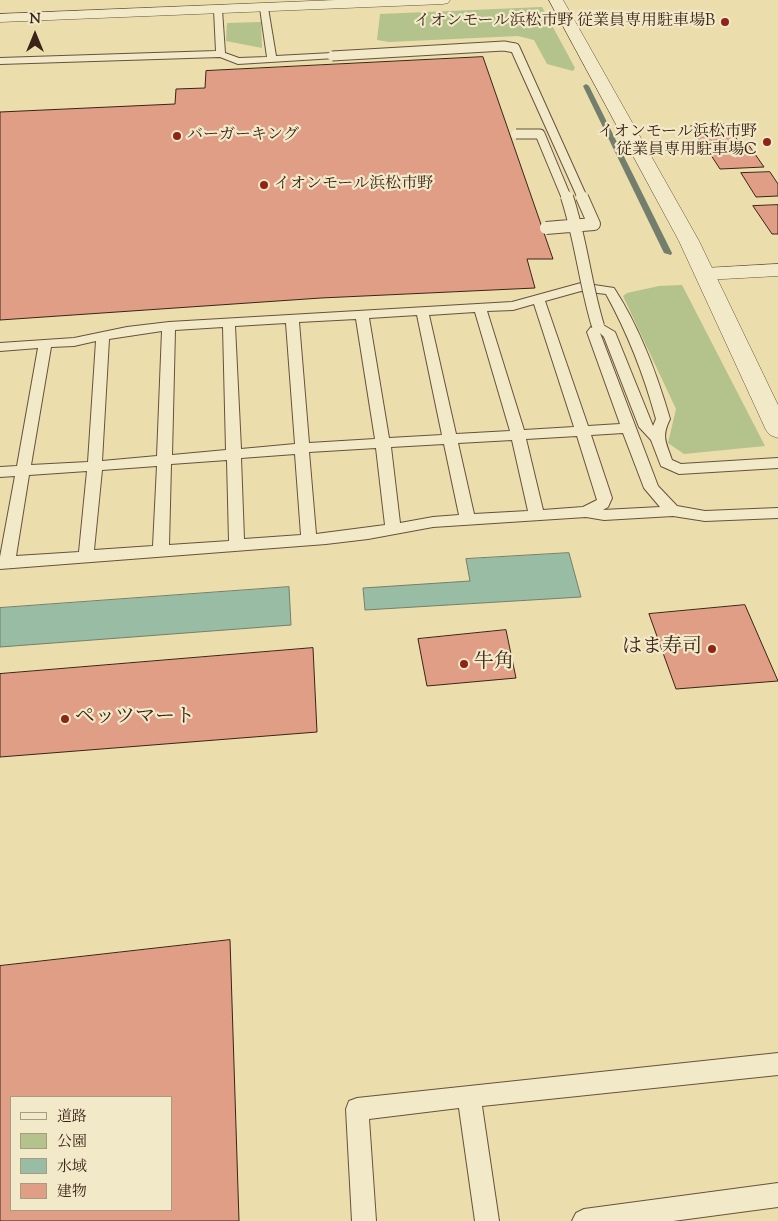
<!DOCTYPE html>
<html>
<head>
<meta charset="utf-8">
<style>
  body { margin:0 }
  #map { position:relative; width:778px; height:1221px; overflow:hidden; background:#ebddac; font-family:"Sorts Mill Goudy","Noto Serif JP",serif }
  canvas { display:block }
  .legend { position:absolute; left:10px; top:1096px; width:162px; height:115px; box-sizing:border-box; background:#f2e9c9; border:1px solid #a99a82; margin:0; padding:6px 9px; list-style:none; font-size:15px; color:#3b2417 }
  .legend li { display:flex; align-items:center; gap:10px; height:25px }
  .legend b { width:25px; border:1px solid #a99a82 }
  .north { position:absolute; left:10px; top:10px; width:50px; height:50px; -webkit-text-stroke:4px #f2e9c9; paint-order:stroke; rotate:0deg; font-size:14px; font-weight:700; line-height:20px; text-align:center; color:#3b2417 }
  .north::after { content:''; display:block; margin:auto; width:18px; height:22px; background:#3b2417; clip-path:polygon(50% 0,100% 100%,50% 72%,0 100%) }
</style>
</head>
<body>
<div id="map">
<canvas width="778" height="1221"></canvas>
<ul class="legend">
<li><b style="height:6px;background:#f2e9c9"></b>道路</li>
<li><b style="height:14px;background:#b4c28c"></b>公園</li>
<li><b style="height:14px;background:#99bca5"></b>水域</li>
<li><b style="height:14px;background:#e19e87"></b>建物</li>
</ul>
<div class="north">N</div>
</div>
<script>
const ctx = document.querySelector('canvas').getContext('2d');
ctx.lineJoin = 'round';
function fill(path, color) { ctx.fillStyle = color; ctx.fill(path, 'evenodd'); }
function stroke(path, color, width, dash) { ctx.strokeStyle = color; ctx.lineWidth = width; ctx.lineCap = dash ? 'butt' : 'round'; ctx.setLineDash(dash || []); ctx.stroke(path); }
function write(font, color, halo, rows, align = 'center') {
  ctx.font = font + ' "Sorts Mill Goudy","Noto Serif JP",serif'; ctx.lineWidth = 4.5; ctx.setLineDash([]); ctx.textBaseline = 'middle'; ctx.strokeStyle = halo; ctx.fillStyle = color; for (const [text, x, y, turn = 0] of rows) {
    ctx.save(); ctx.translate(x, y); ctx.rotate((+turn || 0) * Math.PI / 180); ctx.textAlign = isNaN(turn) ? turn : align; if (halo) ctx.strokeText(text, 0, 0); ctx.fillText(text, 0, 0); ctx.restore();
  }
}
const green = new Path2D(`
  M 542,7 L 575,68 L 573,71 L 547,64 L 534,40 L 518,36 L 389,42 L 377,40 L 380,14 Z
  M 261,22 L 262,48 L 226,41 L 227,23 Z
  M 682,285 L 765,446 L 684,454 L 668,443 L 676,409 L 623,296 L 627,293 L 659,286 Z`);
const water = new Path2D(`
  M 569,553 L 581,597 L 365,610 L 363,588 L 470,581 L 466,559 Z
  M 289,587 L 291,625 L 0,647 L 0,608 Z`);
const stream = new Path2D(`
  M 586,84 L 589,86 L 672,253 L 671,255 L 664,253 L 583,86 Z`);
const building = new Path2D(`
  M 483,57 L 553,259 L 527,259 L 535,288 L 321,298 L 0,320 L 0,112 L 175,104 L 176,89 L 205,88 L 206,71 Z
  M 728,124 L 738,141 L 701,143 L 691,126 Z
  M 748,144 L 764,167 L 720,169 L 705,146 Z
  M 770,172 L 778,184 L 778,196 L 756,197 L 741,173 Z
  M 778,205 L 778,234 L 772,234 L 753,206 Z
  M 745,605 L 778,681 L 676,689 L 649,614 Z
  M 506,630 L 516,678 L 427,686 L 418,639 Z
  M 313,648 L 317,732 L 0,757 L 0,674 Z
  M 230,940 L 239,1221 L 0,1221 L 0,966 ZM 11,1097 L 171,1097 L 171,1210 L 11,1210 Z`);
const service = new Path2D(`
  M 264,5 L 268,8 L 276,56 L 332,53 L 335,54 L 335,58 L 238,64 L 220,57 L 0,64 L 0,58 L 216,51 L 214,10 L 218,7 L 222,10 L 225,53 L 239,58 L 267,57 L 260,8 Z
  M 581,283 L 614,288 C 640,328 657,374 670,419 C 661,437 666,442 672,460 L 681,464 L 778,458 L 778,468 L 679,474 L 661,466 L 651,440 L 639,427 L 604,337 L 600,333 L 658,486 L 677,506 L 705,511 L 778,508 L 778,518 L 705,521 L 673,516 L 604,520 L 586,517 L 433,527 L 368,539 L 326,544 L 0,569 L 0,557 L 15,476 L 0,477 L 0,467 L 17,466 L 38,348 L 0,351 L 0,343 L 74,338 L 127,327 L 169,322 L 512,302 ZM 581,291 L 606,294 C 628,334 644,375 656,419 L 653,426 L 615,332 L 598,322 L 594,323 L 587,332 L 620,424 L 588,426 L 545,301 ZM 534,304 L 574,427 L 524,430 L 487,311 L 513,310 ZM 475,312 L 510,431 L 456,434 L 429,315 ZM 417,315 L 442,435 L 389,438 L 369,318 ZM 356,319 L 375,439 L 309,443 L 299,322 ZM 286,323 L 295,444 L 241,449 L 235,326 ZM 223,327 L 226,450 L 172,455 L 175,330 ZM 162,331 L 157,456 L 102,461 L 109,339 ZM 96,341 L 88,462 L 31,465 L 51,347 L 74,346 ZM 623,433 L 644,488 L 660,507 L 603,510 L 608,507 L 612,498 L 591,435 ZM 577,436 L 597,500 L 583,507 L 543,510 L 526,439 ZM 512,440 L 528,511 L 474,514 L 458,443 ZM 444,444 L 459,515 L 433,517 L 400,523 L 391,447 ZM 376,448 L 385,525 L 316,534 L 309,452 ZM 295,454 L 301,535 L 244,539 L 241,458 ZM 227,460 L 229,541 L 169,545 L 171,464 ZM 157,466 L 153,546 L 94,550 L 102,470 ZM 87,471 L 79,552 L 16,556 L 29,475 Z
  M 778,1053 L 778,1075 L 482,1106 L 499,1221 L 475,1221 L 459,1108 L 369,1119 L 376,1221 L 352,1221 L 346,1109 L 349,1101 L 357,1098 Z
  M 778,1183 L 778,1207 L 673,1221 L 572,1221 L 576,1213 L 584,1209 Z`);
const minor = new Path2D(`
  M 778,264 L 778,276 L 705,280 L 698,278 L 695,274 L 698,270 L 705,268 Z`);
const tertiary = new Path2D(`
  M 336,0 L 450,0 L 448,3 L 443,4 L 0,22 L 0,14 Z
  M 549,0 L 563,0 L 699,241 L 778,405 L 778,438 L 770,435 L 766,430 L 679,241 Z`);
const serviceBridgeFar1 = new Path2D(`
  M 332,56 L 504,46 L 515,48 L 583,199
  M 516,134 L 540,134 L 567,199`);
const serviceBridge = new Path2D(`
  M 567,197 C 581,239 585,284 598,326
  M 546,228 L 594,224 L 582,197`);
const markers = [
  [725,22,5,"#8f2418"],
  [177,136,5,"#8f2418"],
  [767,142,5,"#8f2418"],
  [264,185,5,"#8f2418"],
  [712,649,5,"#8f2418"],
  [464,664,5,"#8f2418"],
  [65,719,5,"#8f2418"]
];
const farPoinames = [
  ["イオンモール浜松市野 従業員専用駐車場B",715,22],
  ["イオンモール浜松市野",757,133],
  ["従業員専用駐車場C",757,151],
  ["バーガーキング",187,136,"left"],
  ["イオンモール浜松市野",274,185,"left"]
];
const poiNames = [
  ["はま寿司",702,649,"right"],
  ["牛角",474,664],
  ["ペッツマート",75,719]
];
fill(green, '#b4c28c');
fill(water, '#99bca5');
stroke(water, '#737f6c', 1);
fill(stream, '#737f6c');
fill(building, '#e19e87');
stroke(building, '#3b2417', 1);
stroke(service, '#67523c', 2);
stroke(minor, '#67523c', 1);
stroke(tertiary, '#67523c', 1);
fill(service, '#f2e9c9');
fill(minor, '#f2e9c9');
fill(tertiary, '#f2e9c9');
stroke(serviceBridgeFar1, '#67523c', 11, []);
stroke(serviceBridge, '#67523c', 14, []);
stroke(serviceBridgeFar1, '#f2e9c9', 9);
stroke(serviceBridge, '#f2e9c9', 12);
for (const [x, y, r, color] of markers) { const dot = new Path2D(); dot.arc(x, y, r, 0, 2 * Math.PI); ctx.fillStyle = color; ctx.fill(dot); stroke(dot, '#f2e9c9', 2); }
write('16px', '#3b2417', '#f2e9c9', farPoinames, 'right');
write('20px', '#3b2417', '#f2e9c9', poiNames, 'left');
</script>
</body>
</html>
